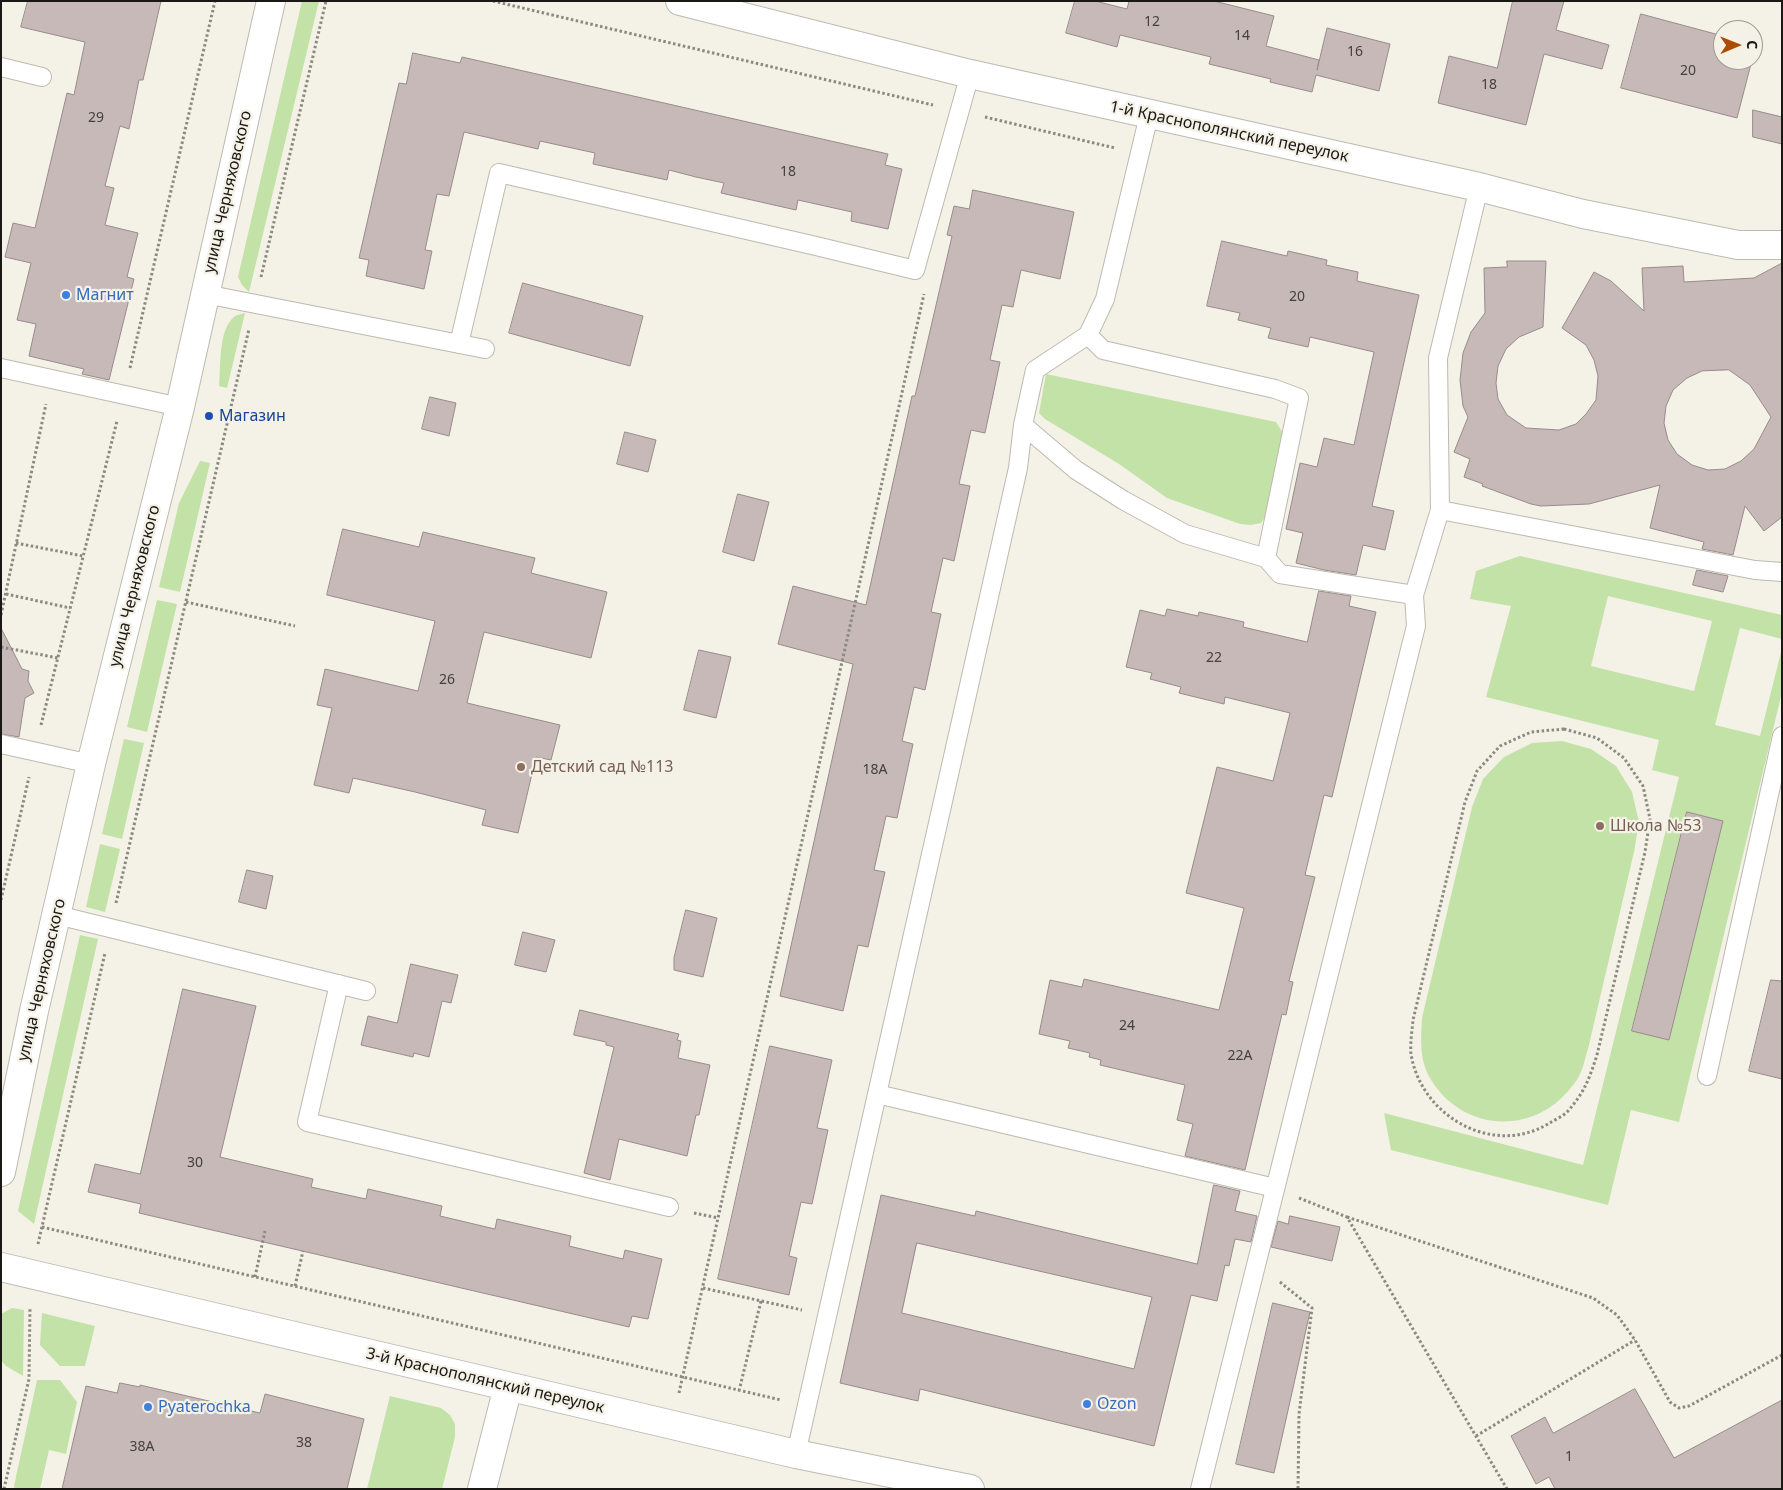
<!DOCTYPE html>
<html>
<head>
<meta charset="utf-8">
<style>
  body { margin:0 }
  #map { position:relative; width:1783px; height:1490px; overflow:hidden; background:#f4f1e6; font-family:"Noto Sans",sans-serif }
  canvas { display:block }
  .frame { position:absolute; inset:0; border:2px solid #191814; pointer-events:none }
  .north { position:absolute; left:1713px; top:20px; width:50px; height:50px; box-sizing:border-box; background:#f4f1e6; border:1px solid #9c9a92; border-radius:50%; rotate:89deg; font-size:14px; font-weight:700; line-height:20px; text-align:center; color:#191814 }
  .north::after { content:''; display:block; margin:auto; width:18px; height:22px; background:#ac4c03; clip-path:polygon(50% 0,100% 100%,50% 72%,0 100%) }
</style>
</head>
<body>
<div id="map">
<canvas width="1783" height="1490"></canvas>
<div class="frame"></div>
<div class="north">С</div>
</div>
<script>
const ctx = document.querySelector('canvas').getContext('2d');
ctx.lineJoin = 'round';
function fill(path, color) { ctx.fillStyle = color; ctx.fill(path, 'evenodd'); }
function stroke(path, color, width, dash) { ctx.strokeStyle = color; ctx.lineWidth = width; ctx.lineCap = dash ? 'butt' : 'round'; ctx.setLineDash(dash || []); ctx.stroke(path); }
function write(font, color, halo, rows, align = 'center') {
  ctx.font = font + ' "Noto Sans",sans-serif'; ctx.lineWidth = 4.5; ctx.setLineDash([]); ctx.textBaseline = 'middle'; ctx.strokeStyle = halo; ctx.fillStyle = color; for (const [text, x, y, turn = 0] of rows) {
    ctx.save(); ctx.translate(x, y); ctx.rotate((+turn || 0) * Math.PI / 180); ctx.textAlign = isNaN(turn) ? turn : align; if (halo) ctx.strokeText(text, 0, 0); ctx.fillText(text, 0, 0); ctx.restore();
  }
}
const green = new Path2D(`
  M 302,1 L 319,1 L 249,292 L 242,285 L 238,277 Z
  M 245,313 L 227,388 L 219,386 C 221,367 218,330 234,317 C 236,315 241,314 245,313 Z
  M 1046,374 L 1276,422 L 1283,433 L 1265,517 L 1261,523 L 1251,525 L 1240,524 L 1167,498 L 1119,464 L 1045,419 L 1039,413 Z
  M 200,461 L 210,463 L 180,592 L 159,587 L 179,503 Z
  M 1520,556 L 1782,615 L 1782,639 L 1740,628 L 1715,725 L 1760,736 L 1782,648 L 1782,692 L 1679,1122 L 1631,1110 L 1608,1205 L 1391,1150 L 1384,1113 L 1583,1165 L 1679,777 L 1652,770 L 1659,740 L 1486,697 L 1511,606 L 1470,599 L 1476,571 ZM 1608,596 L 1712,621 L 1694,691 L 1591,666 ZM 1687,812 L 1723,821 L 1669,1040 L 1632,1030 Z
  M 157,600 L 177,604 L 147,732 L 127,727 Z
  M 124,739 L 144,743 L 122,839 L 102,834 Z
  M 1562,741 L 1591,749 L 1616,766 L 1632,792 L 1639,822 L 1634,852 L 1588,1049 C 1585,1058 1583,1070 1578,1078 C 1576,1082 1572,1086 1569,1090 C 1530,1137 1460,1130 1430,1078 C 1419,1059 1421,1038 1422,1018 L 1472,807 L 1483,779 L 1504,757 L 1532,743 Z
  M 100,844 L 120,849 L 105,912 L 86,907 Z
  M 80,935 L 98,939 L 34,1224 L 18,1211 Z
  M 12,1308 L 24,1310 L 23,1376 L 6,1366 L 1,1360 L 1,1314 Z
  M 42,1313 L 95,1326 L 85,1366 L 60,1366 L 40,1345 Z
  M 37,1380 L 60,1380 L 77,1402 L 66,1454 L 49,1450 L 40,1489 L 15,1489 L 14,1486 Z
  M 390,1396 L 441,1408 L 450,1415 L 455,1424 L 455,1437 L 442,1489 L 367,1489 Z`);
const building = new Path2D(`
  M 28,1 L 161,1 L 143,80 L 139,80 L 129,129 L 120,126 L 105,186 L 114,188 L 105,225 L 138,233 L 127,277 L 134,279 L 109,380 L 82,374 L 84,369 L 29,356 L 36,324 L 17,320 L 31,263 L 5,257 L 13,223 L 35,228 L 67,93 L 74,95 L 85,42 L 21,27 Z
  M 1075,1 L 1095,1 L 1127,9 L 1129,1 L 1214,1 L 1274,16 L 1266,46 L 1319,60 L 1317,70 L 1327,28 L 1390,44 L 1379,91 L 1316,75 L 1312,92 L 1270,82 L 1271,79 L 1209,64 L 1211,57 L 1120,35 L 1117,47 L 1066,33 Z
  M 1513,1 L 1564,1 L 1556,30 L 1609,45 L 1602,69 L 1544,54 L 1526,125 L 1438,103 L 1449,56 L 1497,68 Z
  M 1641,14 L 1723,36 L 1723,60 L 1752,60 L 1737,118 L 1621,88 Z
  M 413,53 L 460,63 L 462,57 L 888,154 L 885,165 L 902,169 L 888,229 L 851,221 L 852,212 L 798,200 L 796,210 L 721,193 L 724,183 L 696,177 L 669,170 L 667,180 L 593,164 L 595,153 L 540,141 L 538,149 L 464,132 L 449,196 L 437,194 L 425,250 L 432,251 L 424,289 L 366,276 L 369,260 L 359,258 L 399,83 L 406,84 Z
  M 1753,110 L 1782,117 L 1782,144 L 1753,137 Z
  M 973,190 L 1074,212 L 1060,279 L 1021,270 L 1013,307 L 1002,305 L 990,360 L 1000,362 L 985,433 L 971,430 L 959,484 L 970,486 L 954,561 L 943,558 L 931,612 L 941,614 L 925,690 L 914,687 L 902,741 L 913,744 L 897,818 L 886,816 L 874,870 L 885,872 L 868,947 L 858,945 L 843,1011 L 780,996 L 853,664 L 778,644 L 793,586 L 866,605 L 912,396 L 915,396 L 952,236 L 947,235 L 954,206 L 969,209 Z
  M 1222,241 L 1287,256 L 1288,251 L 1327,260 L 1326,265 L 1358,272 L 1357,281 L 1419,295 L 1372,506 L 1394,511 L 1385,550 L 1363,545 L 1356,575 L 1324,570 L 1296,563 L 1303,533 L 1286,529 L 1300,463 L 1317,467 L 1324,438 L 1354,445 L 1374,352 L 1310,337 L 1308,347 L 1268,338 L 1271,328 L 1238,320 L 1240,313 L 1207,306 Z
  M 1507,261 L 1546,261 L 1543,327 L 1519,337 L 1506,349 L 1498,366 L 1496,383 L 1498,399 L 1507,415 L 1526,428 L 1559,430 L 1576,424 L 1586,414 L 1596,400 L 1598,376 L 1594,360 L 1586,345 L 1562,328 L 1594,272 L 1611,281 L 1644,311 L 1642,268 L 1683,266 L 1684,282 L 1754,278 L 1782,263 L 1782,517 L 1764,531 L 1745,506 L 1733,555 L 1702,549 L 1704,542 L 1650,528 L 1660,485 L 1589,504 L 1541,506 L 1531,504 L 1482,486 L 1483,484 L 1464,477 L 1470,459 L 1454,452 L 1468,417 L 1463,406 L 1460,380 L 1463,353 L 1471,332 L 1485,313 L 1484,268 L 1507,267 ZM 1729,370 L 1750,385 L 1771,417 L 1754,449 L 1741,461 L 1725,469 L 1708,470 L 1692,465 L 1677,454 L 1668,440 L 1664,423 L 1666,406 L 1673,390 L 1687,378 L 1702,371 Z
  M 523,283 L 643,316 L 630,366 L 509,333 Z
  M 430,397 L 456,403 L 449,436 L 422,429 Z
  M 625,432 L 656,440 L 648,472 L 617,464 Z
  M 738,494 L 769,502 L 754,561 L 723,552 Z
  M 343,529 L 419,547 L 423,532 L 535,558 L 531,573 L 607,592 L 591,658 L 484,632 L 467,703 L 560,725 L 551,760 L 536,757 L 518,833 L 482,825 L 486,810 L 415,792 L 353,778 L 349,793 L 314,785 L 332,708 L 317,705 L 325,669 L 418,691 L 435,621 L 327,595 Z
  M 1697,570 L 1728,576 L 1723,592 L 1693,585 Z
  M 1319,591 L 1351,596 L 1349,606 L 1376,612 L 1332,797 L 1324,795 L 1305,875 L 1315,877 L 1289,981 L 1293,982 L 1290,996 L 1286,1015 L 1282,1014 L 1245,1170 L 1185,1156 L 1193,1124 L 1177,1120 L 1185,1085 L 1100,1065 L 1101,1060 L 1089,1057 L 1090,1053 L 1068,1048 L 1070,1041 L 1039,1034 L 1050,980 L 1082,987 L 1084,979 L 1219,1010 L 1244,908 L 1186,893 L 1217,767 L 1273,781 L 1290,713 L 1225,697 L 1224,704 L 1179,693 L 1181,687 L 1150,679 L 1152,673 L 1126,667 L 1140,610 L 1165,616 L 1167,609 L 1198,616 L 1199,612 L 1244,622 L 1243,627 L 1307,642 Z
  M 1,628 L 22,669 L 29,671 L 28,681 L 34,693 L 25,698 L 19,737 L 1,734 Z
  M 699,650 L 731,657 L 716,718 L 684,710 Z
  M 1687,812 L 1723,821 L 1669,1040 L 1632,1031 Z
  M 247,870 L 273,876 L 266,909 L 239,902 Z
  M 686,910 L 717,918 L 703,977 L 674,970 L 674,958 Z
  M 523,932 L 555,940 L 546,972 L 515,965 Z
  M 411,964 L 458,975 L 451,1003 L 442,1001 L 429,1057 L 414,1053 L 413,1057 L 361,1045 L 368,1016 L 397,1023 Z
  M 1771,980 L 1782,981 L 1782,1079 L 1749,1071 Z
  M 183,989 L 256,1006 L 220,1157 L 313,1179 L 311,1187 L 366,1199 L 368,1189 L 442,1206 L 440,1216 L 495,1229 L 497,1219 L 571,1236 L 569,1246 L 623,1259 L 625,1250 L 662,1259 L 648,1319 L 632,1316 L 629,1327 L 139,1213 L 141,1204 L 88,1192 L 95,1164 L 140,1174 Z
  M 580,1010 L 679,1034 L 677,1040 L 681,1041 L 678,1058 L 710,1065 L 699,1115 L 696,1115 L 687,1156 L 619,1139 L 610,1180 L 584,1173 L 614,1047 L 606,1045 L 606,1042 L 574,1035 Z
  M 770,1046 L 832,1060 L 817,1128 L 828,1130 L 812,1204 L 801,1202 L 789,1256 L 797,1258 L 789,1295 L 718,1279 Z
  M 1214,1185 L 1240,1191 L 1235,1211 L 1257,1216 L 1251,1242 L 1235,1239 L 1229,1266 L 1225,1265 L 1217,1301 L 1191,1295 L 1154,1446 L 920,1389 L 918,1401 L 840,1383 L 881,1195 L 975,1216 L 976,1211 L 1197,1264 ZM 917,1243 L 1152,1297 L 1134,1369 L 902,1313 Z
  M 1290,1216 L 1340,1227 L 1332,1261 L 1271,1247 L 1278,1221 L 1288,1224 Z
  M 1273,1303 L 1310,1312 L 1274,1473 L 1236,1464 Z
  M 120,1383 L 140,1387 L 140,1385 L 260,1413 L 265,1394 L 364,1419 L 347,1489 L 62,1489 L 86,1386 L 117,1393 Z
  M 1635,1389 L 1674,1458 L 1782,1400 L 1782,1489 L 1555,1489 L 1549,1477 L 1536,1484 L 1511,1436 L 1545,1417 L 1553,1433 Z`);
const path = new Path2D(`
  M 493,1 L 933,105
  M 985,117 L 1115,148
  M 261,277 L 326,1
  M 130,368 L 215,1
  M 16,543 L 83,556
  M 6,594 L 70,608
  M 186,602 L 295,626
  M 1,615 L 46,404
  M 1,647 L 58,658
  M 41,725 L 117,421
  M 1564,729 L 1597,738 L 1624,758 L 1643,786 L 1650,819 L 1645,852 L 1597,1055 C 1589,1079 1585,1092 1567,1112 C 1562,1117 1554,1120 1548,1124 C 1492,1157 1421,1116 1411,1054 C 1410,1044 1412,1031 1413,1020 L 1465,802 L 1477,771 L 1500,746 L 1531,732 Z
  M 1,900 L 29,777
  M 116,903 L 249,329
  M 1299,1198 L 1347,1217 L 1507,1489
  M 694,1213 L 718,1218
  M 1347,1217 L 1593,1298 L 1617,1315 L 1635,1340 L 1670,1402 L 1679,1408 L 1689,1406 L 1782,1355
  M 42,1227 L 781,1400
  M 38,1244 L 105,953
  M 255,1277 L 265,1231
  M 1280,1282 L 1312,1308 L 1299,1414 L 1298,1489
  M 295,1286 L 303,1251
  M 703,1288 L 802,1310
  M 739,1391 L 761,1301
  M 679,1393 L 924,294
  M 1476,1436 L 1635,1340
  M 4,1489 L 29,1379 L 30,1307`);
const lane = new Path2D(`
  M 1,67 L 42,77
  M 205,294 L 485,349
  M 459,344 L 499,173 L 816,246 L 915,270 L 970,74
  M 1,368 L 180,407
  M 1023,425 L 1076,470 L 1123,500 L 1185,534 L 1266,558 L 1299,398 L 1275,389 L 1103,350 L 1088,335
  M 1440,510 L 1755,570 L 1782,572
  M 1266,558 L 1280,574 L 1414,595
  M 1,744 L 91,764
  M 57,915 L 366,991
  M 339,984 L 307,1122 L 669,1207
  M 1707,1076 L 1782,736
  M 877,1094 L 1275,1188
  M 796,1454 L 1018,468 L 1023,425 L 1035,370 L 1088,335 L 1105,299 L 1149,115
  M 1200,1489 L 1416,626 L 1414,595 L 1440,510 L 1438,358 L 1479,187`);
const street = new Path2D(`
  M 680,1 L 970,74 L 1479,187 L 1583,214 L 1738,245 L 1782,245
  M 1,1267 L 796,1454 L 970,1489
  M 482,1489 L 508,1387`);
const secondary = new Path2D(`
  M 1,1172 L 34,1011 L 91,764 L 180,407 L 271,1`);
const markers = [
  [66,295,5,"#3f7fe0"],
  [209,416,5,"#1a4fb4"],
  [521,767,5,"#8d6e63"],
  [1600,826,5,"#8d6e63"],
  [1087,1404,5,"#3f7fe0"],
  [148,1407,5,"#3f7fe0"]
];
const numberNames = [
  ["12",1152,22],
  ["14",1242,36],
  ["16",1355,52],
  ["20",1688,71],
  ["18",1489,85],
  ["29",96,118],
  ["18",788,172],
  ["20",1297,297],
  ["22",1214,658],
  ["26",447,680],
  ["18А",875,770],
  ["24",1127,1026],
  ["22А",1240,1056],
  ["30",195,1163],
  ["38",304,1443],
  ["38А",142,1447],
  ["1",1569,1457]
];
const streetNames = [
  ["1-й Краснополянский переулок",1229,132,12],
  ["улица Черняховского",228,192,-77],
  ["улица Черняховского",135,586,-76],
  ["улица Черняховского",42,980,-77],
  ["3-й Краснополянский переулок",485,1381,13]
];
const shopNames = [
  ["Магнит",76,295],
  ["Ozon",1097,1404],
  ["Pyaterochka",158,1407]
];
const transitNames = [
  ["Магазин",219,416]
];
const educationNames = [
  ["Детский сад №113",531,767],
  ["Школа №53",1610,826]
];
fill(green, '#c3e2a7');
fill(building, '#c6b9b8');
stroke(building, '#988b8b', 1);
stroke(lane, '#bdbab0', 20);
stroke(street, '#bdbab0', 30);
stroke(secondary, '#bdbab0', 30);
stroke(path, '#8b8981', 3, [2.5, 2.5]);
stroke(lane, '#fff', 18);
stroke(street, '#fff', 28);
stroke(secondary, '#fff', 28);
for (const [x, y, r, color] of markers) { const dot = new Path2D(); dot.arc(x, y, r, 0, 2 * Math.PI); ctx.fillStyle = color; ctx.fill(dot); stroke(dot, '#f4f1e6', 2); }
write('14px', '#44403d', null, numberNames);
write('16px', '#191814', '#f4f1e6', streetNames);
write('16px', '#366cbe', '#f4f1e6', shopNames, 'left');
write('16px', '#164399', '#f4f1e6', transitNames, 'left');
write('16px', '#785e54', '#f4f1e6', educationNames, 'left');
</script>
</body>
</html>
